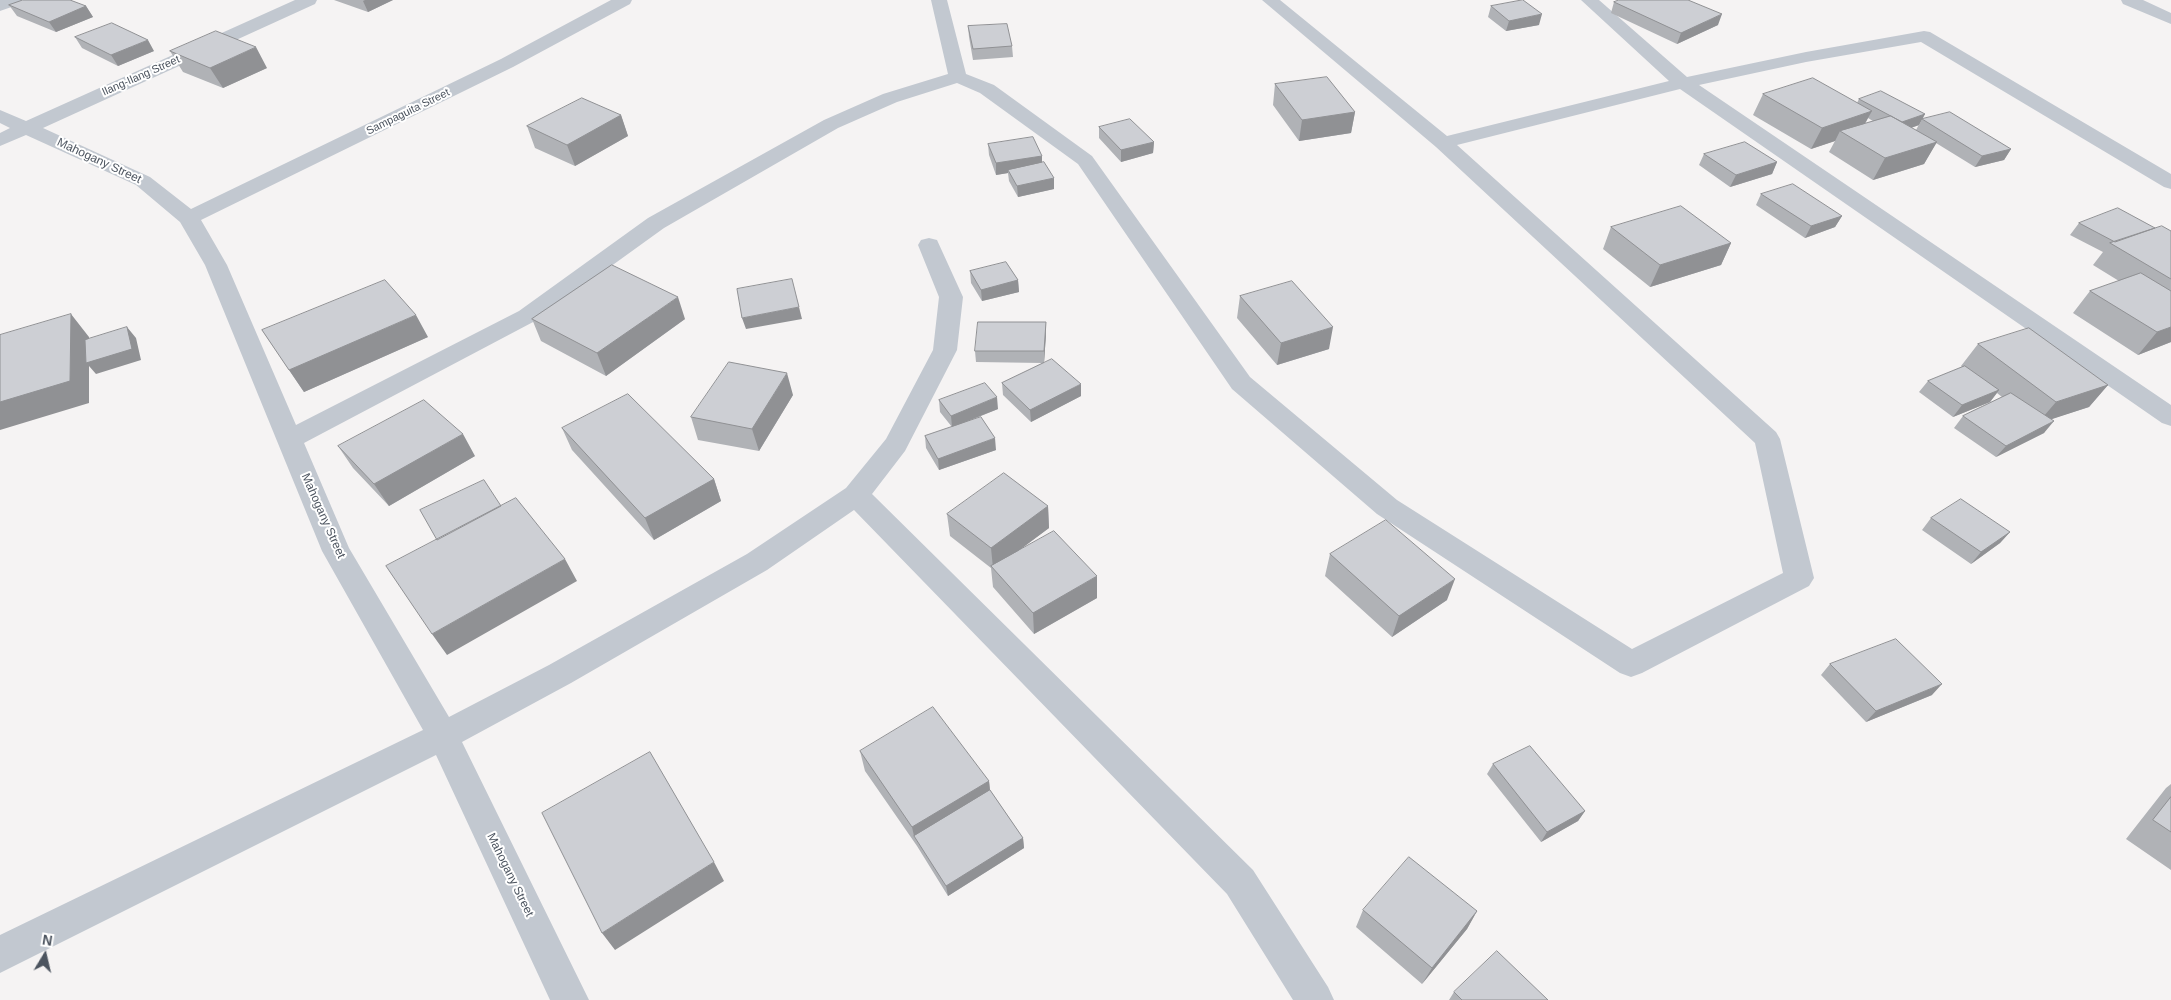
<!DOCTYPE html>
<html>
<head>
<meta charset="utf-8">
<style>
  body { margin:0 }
  #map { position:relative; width:2171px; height:1000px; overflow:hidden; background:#f5f3f3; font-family:Arial,sans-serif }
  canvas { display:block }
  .north { position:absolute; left:20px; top:930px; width:50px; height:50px; -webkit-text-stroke:4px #fff; paint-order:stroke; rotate:9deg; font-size:14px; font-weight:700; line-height:20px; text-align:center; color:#4c545f }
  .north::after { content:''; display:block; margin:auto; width:18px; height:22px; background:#4c545f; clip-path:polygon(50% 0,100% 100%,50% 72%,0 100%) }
</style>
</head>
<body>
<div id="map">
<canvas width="2171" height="1000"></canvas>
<div class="north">N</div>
</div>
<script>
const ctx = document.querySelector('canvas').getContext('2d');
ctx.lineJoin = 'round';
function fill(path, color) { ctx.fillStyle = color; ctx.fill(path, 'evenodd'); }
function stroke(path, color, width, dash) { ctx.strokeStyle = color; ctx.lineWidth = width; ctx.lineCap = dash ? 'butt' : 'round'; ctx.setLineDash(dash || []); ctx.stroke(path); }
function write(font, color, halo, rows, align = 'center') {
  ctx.font = font + ' Arial,sans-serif'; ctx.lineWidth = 4; ctx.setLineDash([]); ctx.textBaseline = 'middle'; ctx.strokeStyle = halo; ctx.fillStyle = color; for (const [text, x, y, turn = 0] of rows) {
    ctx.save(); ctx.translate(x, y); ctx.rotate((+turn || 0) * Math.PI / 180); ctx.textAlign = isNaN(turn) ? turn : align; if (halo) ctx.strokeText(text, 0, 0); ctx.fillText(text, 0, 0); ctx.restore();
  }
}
const minor = new Path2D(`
  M 0,0 L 22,0 L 20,4 L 0,11 Z
  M 295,0 L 317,0 L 315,4 L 43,128 L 150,177 L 191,209 L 501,59 L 611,0 L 632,0 L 630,4 L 513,67 L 201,220 L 227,265 L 296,425 L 519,311 L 648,218 L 824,120 L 883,94 L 948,74 L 931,0 L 947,0 L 966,74 L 994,85 L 1092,156 L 1250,377 L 1397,500 L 1632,649 L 1783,573 L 1755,443 L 1436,147 L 1262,0 L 1280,0 L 1447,136 L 1669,81 L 1581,0 L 1599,0 L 1687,77 L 1806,52 L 1924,31 L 1930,32 L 2171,174 L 2171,189 L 2164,187 L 1921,42 L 1806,62 L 1699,85 L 2171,405 L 2171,426 L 2162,423 L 1680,89 L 1457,145 L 1776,432 L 1780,439 L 1814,578 L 1809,586 L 1642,673 L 1631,677 L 1620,673 L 1377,514 L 1232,389 L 1078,164 L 980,93 L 957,83 L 897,102 L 838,128 L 664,228 L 535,321 L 304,443 L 349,548 L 449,717 L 549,665 L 747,554 L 846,488 L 886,439 L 933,350 L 939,297 L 918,245 L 921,240 L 929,238 L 937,240 L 963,297 L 957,350 L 905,451 L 872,494 L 1253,870 L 1328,987 L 1334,1000 L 1293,1000 L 1227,894 L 854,510 L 767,570 L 571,683 L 462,742 L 589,1000 L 550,1000 L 436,755 L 0,973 L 0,935 L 423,730 L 322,551 L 205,265 L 180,222 L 136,185 L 26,135 L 0,146 L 0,133 L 10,128 L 0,123 L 0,110 L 26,121 Z
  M 2121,0 L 2143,0 L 2171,13 L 2171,24 L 2123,4 Z`);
const wall = new Path2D(`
  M 334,0 L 393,0 L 368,12 Z
  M 1614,2 L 1718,25 L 1677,44 L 1611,13 Z
  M 9,5 L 86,6 L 93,17 L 56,32 L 17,16 Z
  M 1491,6 L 1539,25 L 1506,31 L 1488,17 Z
  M 968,26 L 1012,46 L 1013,57 L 973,60 L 969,37 Z
  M 75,37 L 154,51 L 118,66 L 82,48 Z
  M 170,51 L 267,68 L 223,88 L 183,72 Z
  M 1275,84 L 1355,112 L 1351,133 L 1299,141 L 1273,105 Z
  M 1763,94 L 1857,103 L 1859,99 L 1925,114 L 1919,125 L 1911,128 L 1916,130 L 1922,119 L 2011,149 L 2004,160 L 1975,167 L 1936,143 L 1924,164 L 1873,180 L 1829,152 L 1835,141 L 1811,149 L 1753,115 ZM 1868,118 L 1873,121 L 1865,124 Z
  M 621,115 L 628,136 L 575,166 L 535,148 L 527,126 Z
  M 1099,127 L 1154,142 L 1153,153 L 1121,162 L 1099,138 Z
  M 988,144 L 1042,156 L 1042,163 L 1054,189 L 1018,197 L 1009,181 L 1008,173 L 996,175 L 989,155 Z
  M 1704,154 L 1777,162 L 1772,174 L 1730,187 L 1699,165 Z
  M 1761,194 L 1842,216 L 1835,227 L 1805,238 L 1756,205 Z
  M 2079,223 L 2155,228 L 2171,231 L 2171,342 L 2138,355 L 2073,313 L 2090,291 L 2119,281 L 2093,265 L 2103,252 L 2070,235 Z
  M 1611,227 L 1731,243 L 1721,265 L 1650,287 L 1603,249 Z
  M 970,271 L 1018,280 L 1019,292 L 982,301 L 971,283 Z
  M 1240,296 L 1329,349 L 1277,365 L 1237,318 Z
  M 532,319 L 685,319 L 606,376 L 541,341 Z
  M 1046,322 L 1046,334 L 1044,363 L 1081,396 L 1031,422 L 1003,395 L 1002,383 L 1043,363 L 976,362 L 975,351 Z
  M 262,330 L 428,337 L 304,392 Z
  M 1978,344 L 2108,385 L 2089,407 L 2051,419 L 2044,433 L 1996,457 L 1954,428 L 1963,416 L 2002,397 L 1997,393 L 1990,402 L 1953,417 L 1919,392 L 1928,381 L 1962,367 L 1961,366 Z
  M 793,395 L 759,451 L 698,440 L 691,417 Z
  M 939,400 L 998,409 L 959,425 L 996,450 L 939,470 L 926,448 L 925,436 L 952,427 L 940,412 Z
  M 562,428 L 714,479 L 721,501 L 654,540 L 572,450 Z
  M 338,446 L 475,456 L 389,506 L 353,468 Z
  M 1048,506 L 1049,528 L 1018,551 L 1097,598 L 1034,634 L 993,587 L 991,568 L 950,536 L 947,514 Z
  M 1931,518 L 2010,532 L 2000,543 L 1971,564 L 1922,530 Z
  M 1330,554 L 1447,600 L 1392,637 L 1325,576 Z
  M 1830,664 L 1932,695 L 1866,722 L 1821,675 Z
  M 860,751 L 989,781 L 990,790 L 1023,838 L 1024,848 L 948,896 L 917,846 L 865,771 Z
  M 1493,764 L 1585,811 L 1578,821 L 1541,842 L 1487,774 Z
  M 2171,784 L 2171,870 L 2126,839 L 2166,788 Z
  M 1363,910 L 1477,911 L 1467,929 L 1422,984 L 1356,927 Z
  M 1454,992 L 1548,1000 L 1449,1000 Z`);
const shadedWall = new Path2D(`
  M 365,0 L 393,0 L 368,12 L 363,1 Z
  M 86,6 L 93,17 L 56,32 L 49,22 Z
  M 1542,14 L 1539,25 L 1506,31 L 1509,21 Z
  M 1722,14 L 1718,25 L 1677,44 L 1681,33 Z
  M 148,40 L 154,51 L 118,66 L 111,55 Z
  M 256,47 L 267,68 L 223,88 L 210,68 Z
  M 1872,111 L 1860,132 L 1840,131 L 1835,141 L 1811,149 L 1822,128 Z
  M 1355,112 L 1351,133 L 1299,141 L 1302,120 Z
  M 1925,114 L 1919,125 L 1896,133 L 1902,122 Z
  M 621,115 L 628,136 L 575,166 L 567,145 Z
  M 1154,142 L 1153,153 L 1121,162 L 1121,150 Z
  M 1937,142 L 1924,164 L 1873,180 L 1885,158 Z
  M 2011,149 L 2004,160 L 1975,167 L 1982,156 Z
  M 1042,156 L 1042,168 L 1008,170 L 1008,173 L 996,175 L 996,163 Z
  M 1777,162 L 1772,174 L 1730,187 L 1736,175 Z
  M 1054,178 L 1054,189 L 1018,197 L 1017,186 Z
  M 1842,216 L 1835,227 L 1805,238 L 1811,226 Z
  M 1731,243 L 1721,265 L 1650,287 L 1660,265 Z
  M 1018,280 L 1019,292 L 982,301 L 981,290 Z
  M 678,297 L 685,319 L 606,376 L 597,353 Z
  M 799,307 L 802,319 L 746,329 L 742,318 Z
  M 71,314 L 89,337 L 89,362 L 127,327 L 136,338 L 141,360 L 96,374 L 89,366 L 89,403 L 0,430 L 0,402 Z
  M 416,315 L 428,337 L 304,392 L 289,370 Z
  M 1046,322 L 1046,334 L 1044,363 L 1044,351 Z
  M 1333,327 L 1329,349 L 1277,365 L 1281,343 Z
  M 2171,327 L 2171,342 L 2138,355 L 2157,332 Z
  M 787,373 L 793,395 L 759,451 L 752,429 Z
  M 1081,384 L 1081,396 L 1031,422 L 1030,410 Z
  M 2108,385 L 2089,407 L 2037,424 L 2056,402 Z
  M 1999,390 L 1990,402 L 1953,417 L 1962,405 Z
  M 997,397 L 998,409 L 952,427 L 951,416 Z
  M 2054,421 L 2044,433 L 1996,457 L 2006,446 Z
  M 463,434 L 475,456 L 389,506 L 374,484 Z
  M 995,438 L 996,450 L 939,470 L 938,459 Z
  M 714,479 L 721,501 L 654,540 L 645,518 Z
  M 1048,506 L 1049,528 L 994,569 L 993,568 L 991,548 Z
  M 2010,532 L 2000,543 L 1971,564 L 1981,552 Z
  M 565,559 L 577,581 L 447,655 L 432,634 Z
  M 1097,576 L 1097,598 L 1034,634 L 1033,613 Z
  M 1455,579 L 1447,600 L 1392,637 L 1399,616 Z
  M 1942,684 L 1932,695 L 1866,722 L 1876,711 Z
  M 989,781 L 991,800 L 914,836 L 912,827 Z
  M 1585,811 L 1578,821 L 1541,842 L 1547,832 Z
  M 1023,838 L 1024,848 L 948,896 L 946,886 Z
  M 714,862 L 724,881 L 615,950 L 602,933 Z
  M 1477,911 L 1467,929 L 1422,984 L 1432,968 Z`);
const building = new Path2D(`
  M 23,0 L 70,0 L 86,6 L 49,22 L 9,5 Z
  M 1523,0 L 1542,14 L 1509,21 L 1491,6 Z
  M 1619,0 L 1688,0 L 1722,14 L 1681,33 L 1614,2 Z
  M 112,23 L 148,40 L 111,55 L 75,37 Z
  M 1007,24 L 1012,46 L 973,49 L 968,26 Z
  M 216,31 L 256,47 L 210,68 L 170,51 Z
  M 1327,77 L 1355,112 L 1302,120 L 1275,84 Z
  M 1813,78 L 1872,111 L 1822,128 L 1763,94 Z
  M 1881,91 L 1925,114 L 1902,122 L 1859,99 Z
  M 582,98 L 621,115 L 567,145 L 527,126 Z
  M 1950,112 L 2011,149 L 1982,156 L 1922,119 Z
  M 1891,116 L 1937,142 L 1885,158 L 1840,131 Z
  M 1130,119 L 1154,142 L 1121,150 L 1099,127 Z
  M 1033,137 L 1042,156 L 996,163 L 988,144 Z
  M 1745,142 L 1777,162 L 1736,175 L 1704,154 Z
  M 1044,162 L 1054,178 L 1017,186 L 1008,170 Z
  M 1793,184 L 1842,216 L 1811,226 L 1761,194 Z
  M 1681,206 L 1731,243 L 1660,265 L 1611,227 Z
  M 2118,208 L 2155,228 L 2115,242 L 2079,223 Z
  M 2162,226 L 2171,231 L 2171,279 L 2110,243 Z
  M 1006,262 L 1018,280 L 981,290 L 970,271 Z
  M 612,265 L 678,297 L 597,353 L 532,319 Z
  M 2141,273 L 2171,291 L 2171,327 L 2157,332 L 2090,291 Z
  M 792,279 L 799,307 L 742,318 L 737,289 Z
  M 385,280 L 416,315 L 289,370 L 262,330 Z
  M 1292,281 L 1333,327 L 1281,343 L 1240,296 Z
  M 71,314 L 70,381 L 0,402 L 0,335 Z
  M 978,322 L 1046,322 L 1044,351 L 975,351 Z
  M 127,327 L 132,349 L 86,363 L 85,340 Z
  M 2029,328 L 2108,385 L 2056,402 L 1978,344 Z
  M 1052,359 L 1081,384 L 1030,410 L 1002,383 Z
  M 729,362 L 787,373 L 752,429 L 691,417 Z
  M 1965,366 L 1999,390 L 1962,405 L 1928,381 Z
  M 985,383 L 997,397 L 951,416 L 939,400 Z
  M 2011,393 L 2054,421 L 2006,446 L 1963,416 Z
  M 628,394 L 714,479 L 645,518 L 562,428 Z
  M 424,400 L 463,434 L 374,484 L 338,446 Z
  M 981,417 L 995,438 L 938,459 L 925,436 Z
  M 1004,473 L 1048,506 L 991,548 L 947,514 Z
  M 484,480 L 501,506 L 437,540 L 420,510 Z
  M 516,498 L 565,559 L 432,634 L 386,566 Z
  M 1961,499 L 2010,532 L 1981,552 L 1931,518 Z
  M 1386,520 L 1455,579 L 1399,616 L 1330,554 Z
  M 1054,531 L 1097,576 L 1033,613 L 991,566 Z
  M 1896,639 L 1942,684 L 1876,711 L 1830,664 Z
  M 933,707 L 989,781 L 912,827 L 860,751 Z
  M 1530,746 L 1585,811 L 1547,832 L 1493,764 Z
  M 650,752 L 714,862 L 602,933 L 542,813 Z
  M 990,790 L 1023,838 L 946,886 L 914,836 Z
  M 2171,797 L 2171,832 L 2153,820 Z
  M 1409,857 L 1477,911 L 1432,968 L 1363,910 Z
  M 1497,951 L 1548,1000 L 1462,1000 L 1454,992 Z`);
const farStreetnames = [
  ["Ilang-Ilang Street",141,76,-24],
  ["Sampaguita Street",408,112,-26]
];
const streetNames = [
  ["Mahogany Street",99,161,25],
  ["Mahogany Street",323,516,66],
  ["Mahogany Street",510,875,64]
];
fill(minor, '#c2c8d0');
fill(wall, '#b0b2b6');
fill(shadedWall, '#909194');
fill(building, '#cdcfd4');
stroke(building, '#909194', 1);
write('11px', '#4c545f', '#fff', farStreetnames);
write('12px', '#4c545f', '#fff', streetNames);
</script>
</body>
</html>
